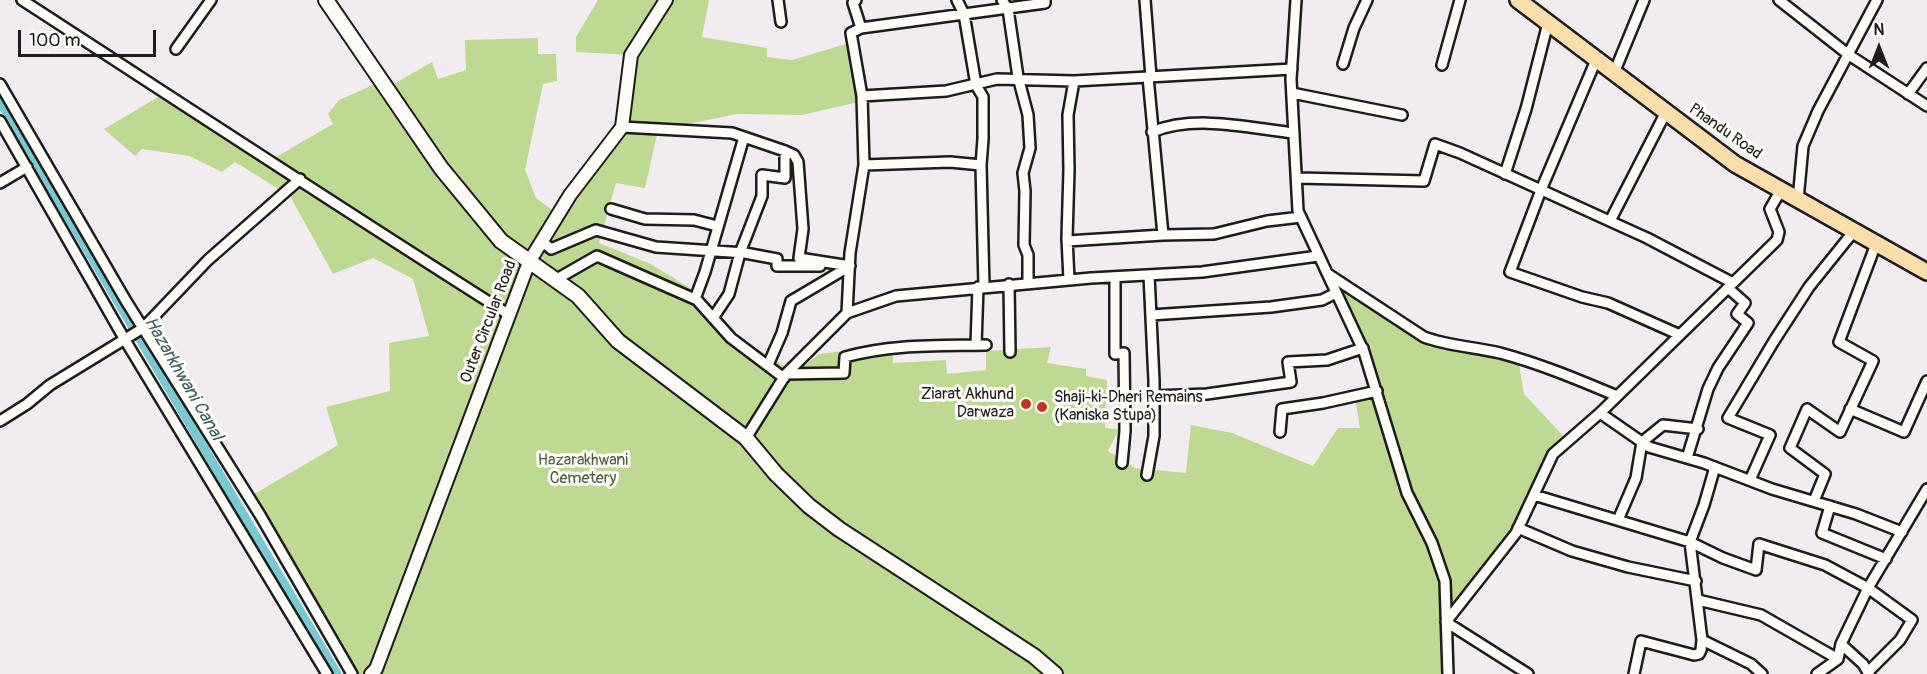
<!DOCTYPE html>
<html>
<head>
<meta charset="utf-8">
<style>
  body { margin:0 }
  #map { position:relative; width:1927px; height:674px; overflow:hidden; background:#f2ecf1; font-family:Pangolin,sans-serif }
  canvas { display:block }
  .north { position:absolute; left:1849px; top:18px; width:60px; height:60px; -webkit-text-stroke:4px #fdfcf7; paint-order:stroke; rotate:0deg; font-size:16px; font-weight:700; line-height:24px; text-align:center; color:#1c1c1c }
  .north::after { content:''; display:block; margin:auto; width:21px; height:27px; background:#1c1c1c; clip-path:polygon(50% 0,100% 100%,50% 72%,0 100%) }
  .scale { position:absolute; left:18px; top:30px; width:138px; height:27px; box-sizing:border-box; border:3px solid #1c1c1c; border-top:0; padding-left:8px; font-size:18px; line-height:21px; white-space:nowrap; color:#1c1c1c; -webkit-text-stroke:4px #fdfcf7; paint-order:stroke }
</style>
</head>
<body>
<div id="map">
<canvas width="1927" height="674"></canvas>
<div class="north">N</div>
<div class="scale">100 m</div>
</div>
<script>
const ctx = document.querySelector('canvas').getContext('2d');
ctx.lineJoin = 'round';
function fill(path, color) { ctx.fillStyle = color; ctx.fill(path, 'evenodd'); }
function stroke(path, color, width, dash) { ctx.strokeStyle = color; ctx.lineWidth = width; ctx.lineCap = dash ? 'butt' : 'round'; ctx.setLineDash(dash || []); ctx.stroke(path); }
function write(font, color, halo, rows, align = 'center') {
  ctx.font = font + ' Pangolin,sans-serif'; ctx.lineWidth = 6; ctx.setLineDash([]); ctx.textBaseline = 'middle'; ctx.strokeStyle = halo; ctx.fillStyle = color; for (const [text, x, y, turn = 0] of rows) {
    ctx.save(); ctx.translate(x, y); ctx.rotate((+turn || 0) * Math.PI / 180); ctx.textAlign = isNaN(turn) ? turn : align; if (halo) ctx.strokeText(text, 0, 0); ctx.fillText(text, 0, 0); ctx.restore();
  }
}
const green = new Path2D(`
  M 598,0 L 709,0 L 702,37 L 767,48 L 767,57 L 792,60 L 856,41 L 867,100 L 802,115 L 737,114 L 658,130 L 645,188 L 616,183 L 599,243 L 651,264 L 701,295 L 739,337 L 795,373 L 819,354 L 893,345 L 893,363 L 946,360 L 947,374 L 986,370 L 986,351 L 1051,347 L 1047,363 L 1086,369 L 1086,376 L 1107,380 L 1105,428 L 1119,429 L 1108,451 L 1135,468 L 1186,473 L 1191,425 L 1232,433 L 1313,466 L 1338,428 L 1360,428 L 1355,397 L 1378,395 L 1326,273 L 1424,337 L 1518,358 L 1524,394 L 1568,441 L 1553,454 L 1516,533 L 1446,622 L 1448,674 L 352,674 L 249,497 L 338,445 L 326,407 L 390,391 L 389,343 L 429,336 L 413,279 L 373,258 L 333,274 L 290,196 L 235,162 L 222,172 L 189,156 L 142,149 L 135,156 L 104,129 L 165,93 L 269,161 L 333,124 L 328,114 L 339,100 L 382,81 L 387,88 L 432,62 L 438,79 L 466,70 L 465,40 L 538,38 L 538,54 L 556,54 L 557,81 L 543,84 L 525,170 L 536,198 L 558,214 L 622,127 L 631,55 L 576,52 L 576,37 Z`);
const canal = new Path2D(`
  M 0,101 L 337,674`);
const minor = new Path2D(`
  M 22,0 C 184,105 345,211 508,314
  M 778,0 L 781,22
  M 856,0 L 853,3 L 861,28 L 1045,3 L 1045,0
  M 957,0 L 964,14 L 976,85 L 983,97 L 983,139 L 981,165 L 984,287
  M 1002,0 L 1008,9 L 1018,77 L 1028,115 L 1030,148 L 1023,173 L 1025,191 L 1024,245 L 1028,255 L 1028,283
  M 1145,0 L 1151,77
  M 1296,0 L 1291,79 L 1298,211 L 1364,352 L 1407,493 L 1432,543 L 1445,581 L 1448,674
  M 1779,0 L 1849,55 L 1927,106
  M 176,49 L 211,0
  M 1596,60 L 1541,190 L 1510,272 L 1582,297 L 1608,303 L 1680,335
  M 1343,64 L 1354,28 L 1367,0
  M 1442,65 L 1460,0
  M 1614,73 L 1644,0
  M 0,84 L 126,301 L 260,515 L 352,674
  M 1292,93 L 1402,115
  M 1908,94 L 1927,68
  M 862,96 L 946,91 L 997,79 L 1074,81 L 1148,77
  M 0,121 L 125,340 L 327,674
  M 622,127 L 732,133 L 785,151 L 794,155 L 798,162 L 803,229 L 799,258 L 850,266 L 791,301 L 782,333 L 768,365
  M 1152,132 C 1195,114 1249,128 1294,133
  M 864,165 L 950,162 L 981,165
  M 1505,174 L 1526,109 L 1548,23
  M 1298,178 L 1424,181 L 1435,144 L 1460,153 L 1647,238 L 1733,283
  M 0,183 L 27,167
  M 1798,200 L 1803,146 L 1818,111 L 1877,0
  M 611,209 L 645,219 L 694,220 L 717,226
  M 1610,221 L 1666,112
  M 1163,235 L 1214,234 L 1267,221 L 1301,217
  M 542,241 L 551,249 L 596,230 L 656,247 L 745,253 L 777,259 L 777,266 L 820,266
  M 1067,241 L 1163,235 L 1148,77 L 1292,69
  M 1328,274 L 1424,337 C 1448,346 1475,347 1500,353 C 1541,364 1579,380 1617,396
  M 1115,277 L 1115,354 L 1124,353 L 1125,431 L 1122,463
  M 555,280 L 597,256 L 697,300 L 731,338 L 784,378
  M 1069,280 L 1067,238 L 1069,170 L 1068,115 L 1074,81
  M 1009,284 L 1010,352
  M 695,299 L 705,272 L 744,137
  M 847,313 L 850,253 L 864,165 L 862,96 L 851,33 L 861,28
  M 1151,315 L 1271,307 L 1322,300 L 1336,293
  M 713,318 L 729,294 L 740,253 L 762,196 L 762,175 L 785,178 L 785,151
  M 976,345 L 978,287
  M 786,374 L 844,373 L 845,357 C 892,344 937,346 986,345
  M 1154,396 L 1207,394 L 1291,382 L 1288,362 L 1327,360 L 1363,348
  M 1850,409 L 1904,432 L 1927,381
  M 1600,413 L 1649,447 L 1704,463 L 1772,489 L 1856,514 L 1902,532
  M 0,421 L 27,404 L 50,385 L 143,328 L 208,260 L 300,179
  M 1280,432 L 1282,409 L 1323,403 L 1377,391
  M 746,438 L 786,374 L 847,313 L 896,296 L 1091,278 L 1202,272 L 1318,256
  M 1687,458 L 1708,389 L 1718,368 L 1748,323 L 1737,314 L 1745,303 L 1728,288
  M 1147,475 L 1154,436 L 1154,381 L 1149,275
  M 1750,480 L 1770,435 L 1728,418 L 1774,341 L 1809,287 L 1854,231
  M 1534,495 L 1690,542 L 1723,558 L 1756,570 L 1759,544 L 1825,565 L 1868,588 L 1912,620 L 1900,640 L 1868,672
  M 1814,501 L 1825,474 L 1790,448 L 1807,409 L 1840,432 L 1873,361 L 1839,342 L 1876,244
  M 1830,506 L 1822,533 L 1886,559
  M 1618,520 L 1636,478 L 1642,442 L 1663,425 L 1698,429
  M 1518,528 L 1572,551 L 1628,567 L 1696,581
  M 1698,600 L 1761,615 L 1838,659
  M 1702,640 L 1751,664 L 1762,674
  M 1841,644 L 1863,664 L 1869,674
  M 1528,674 L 1446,622 L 1516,533 L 1553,454 L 1600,413 L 1777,240 L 1779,232 L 1770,209 L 1781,190
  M 1634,674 L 1641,641 L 1694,655 L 1699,654 L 1701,650 L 1702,640 L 1690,542 L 1704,505 L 1715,467
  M 1817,674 L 1838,659 L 1841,644 L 1868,588 L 1927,489`);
const tertiary = new Path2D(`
  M 371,674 L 376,669 L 529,262 L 570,195 L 622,127 L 631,55 L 666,0`);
const secondary = new Path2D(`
  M 326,0 L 441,168 L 501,241 L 578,296 L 618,341 L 746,438 L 776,474 L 809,506 L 839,529 L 1034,656 L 1055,674`);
const primary = new Path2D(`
  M 1518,0 L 1735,164 L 1927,272`);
const markers = [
  [1026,404,6,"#c8321e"],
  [1042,407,6,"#c8321e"]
];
const streetNames = [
  ["Phandu Road",1725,132,35],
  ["Outer Circular Road",489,322,-69]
];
const poiNames = [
  ["Ziarat Akhund",1014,395],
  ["Darwaza",1014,413],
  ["Shaji-ki-Dheri Remains",1054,398,"left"],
  ["(Kaniska Stupa)",1054,416,"left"]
];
const parkNames = [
  ["Hazarakhwani",583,461],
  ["Cemetery",583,479]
];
const waterNames = [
  ["Hazarkhwani Canal",183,379,60]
];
fill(green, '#bed991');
stroke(canal, '#78c9d2', 9);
stroke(minor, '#1c1c1c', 14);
stroke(tertiary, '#1c1c1c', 16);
stroke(secondary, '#1c1c1c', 18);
stroke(primary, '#1c1c1c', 20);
stroke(minor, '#fdfcf7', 9);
stroke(tertiary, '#fdfcf7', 12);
stroke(secondary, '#fdfcf7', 14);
stroke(primary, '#f9deab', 15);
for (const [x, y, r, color] of markers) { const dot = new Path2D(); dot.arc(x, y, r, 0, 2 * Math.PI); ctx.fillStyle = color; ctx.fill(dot); stroke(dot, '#fdfcf7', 2); }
write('16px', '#1c1c1c', '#fdfcf7', streetNames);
write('16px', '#1c1c1c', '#fdfcf7', poiNames, 'right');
write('16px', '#555e45', '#fdfcf7', parkNames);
write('italic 18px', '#416165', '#fdfcf7', waterNames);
</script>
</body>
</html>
